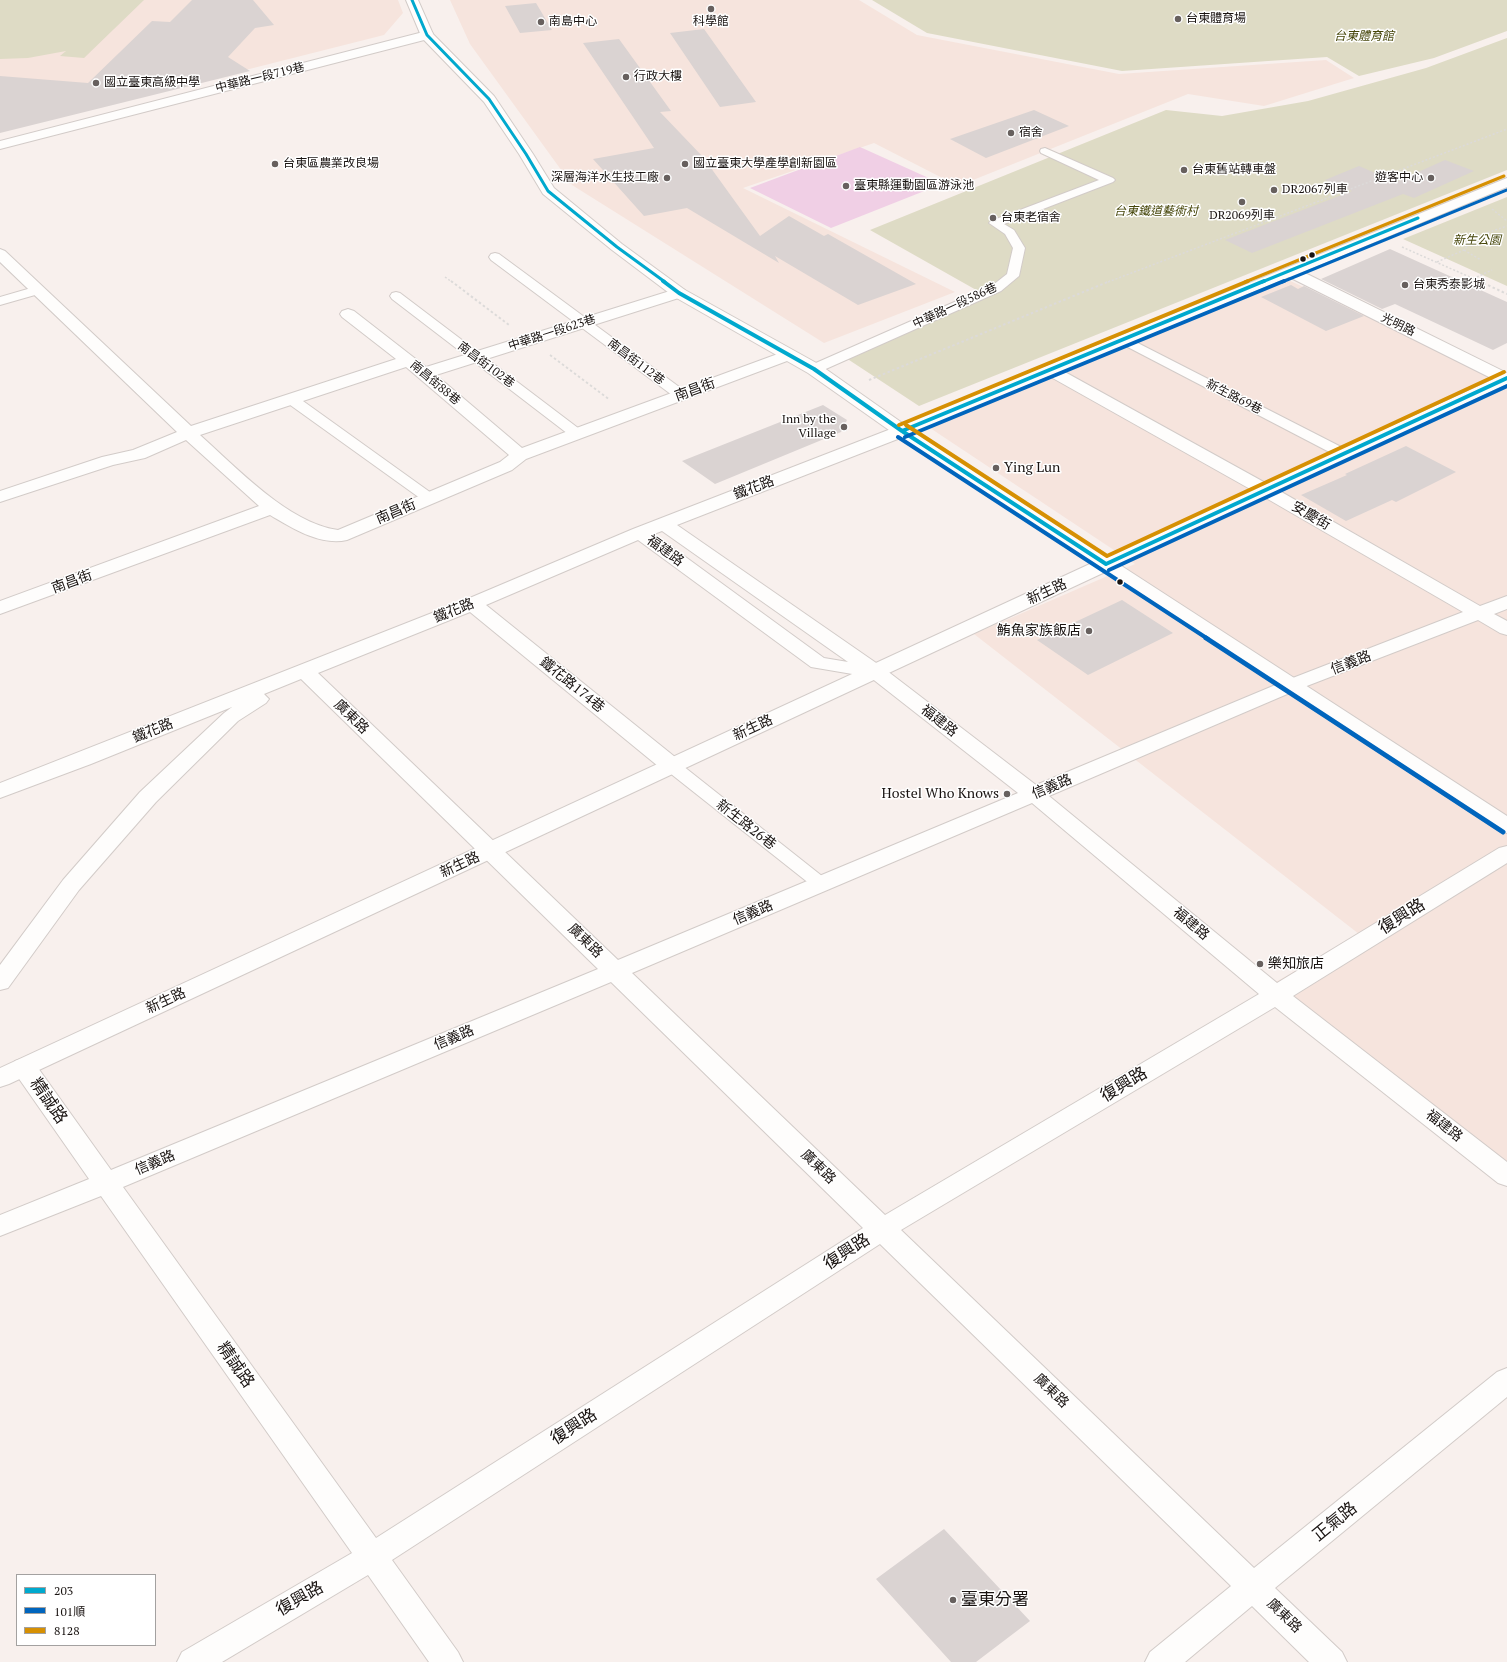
<!DOCTYPE html>
<html>
<head>
<meta charset="utf-8">
<style>
  body { margin:0 }
  #map { position:relative; width:1507px; height:1662px; overflow:hidden; background:#f8f0ed; font-family:"PT Serif","Noto Sans TC",serif }
  canvas { display:block }
  .legend { position:absolute; left:16px; top:1574px; width:140px; height:72px; box-sizing:border-box; background:#fff; border:1px solid #a3a1a0; margin:0; padding:5px 7px; list-style:none; font-size:12px; color:#191311 }
  .legend li { display:flex; align-items:center; gap:8px; height:20px }
  .legend b { width:20px; border:1px solid #a3a1a0 }
</style>
</head>
<body>
<div id="map">
<canvas width="1507" height="1662"></canvas>
<ul class="legend">
<li><b style="height:5px;background:#00a9ce"></b>203</li>
<li><b style="height:5px;background:#0065bd"></b>101順</li>
<li><b style="height:5px;background:#d69003"></b>8128</li>
</ul>
</div>
<script>
const ctx = document.querySelector('canvas').getContext('2d');
ctx.lineJoin = 'round';
function fill(path, color) { ctx.fillStyle = color; ctx.fill(path, 'evenodd'); }
function stroke(path, color, width, dash) { ctx.strokeStyle = color; ctx.lineWidth = width; ctx.lineCap = dash ? 'butt' : 'round'; ctx.setLineDash(dash || []); ctx.stroke(path); }
function write(font, color, halo, rows, align = 'center') {
  ctx.font = font + ' "PT Serif","Noto Sans TC",serif'; ctx.lineWidth = 3; ctx.setLineDash([]); ctx.textBaseline = 'middle'; ctx.strokeStyle = halo; ctx.fillStyle = color; for (const [text, x, y, turn = 0] of rows) {
    ctx.save(); ctx.translate(x, y); ctx.rotate((+turn || 0) * Math.PI / 180); ctx.textAlign = isNaN(turn) ? turn : align; if (halo) ctx.strokeText(text, 0, 0); ctx.fillText(text, 0, 0); ctx.restore();
  }
}
const built = new Path2D(`
  M 0,0 L 398,0 L 403,13 L 384,35 L 0,132 Z
  M 450,0 L 859,0 L 917,35 L 1119,74 L 1326,60 L 1354,78 L 1264,106 L 1188,94 L 958,186 L 874,143 L 743,188 L 955,292 L 824,343 L 572,185 L 470,44 Z
  M 1282,277 L 1507,382 L 1507,1183 L 1262,990 L 1359,934 L 974,634 L 1135,564 L 924,424 Z`);
const green = new Path2D(`
  M 0,0 L 144,0 L 84,58 L 60,56 L 66,51 L 28,58 L 0,59 Z
  M 872,0 L 1507,0 L 1507,31 L 1434,58 L 1359,76 L 1327,57 L 1122,71 L 927,33 Z
  M 1507,38 L 1507,170 L 919,406 L 843,356 L 978,291 L 870,230 L 1166,110 L 1222,116 L 1308,101 L 1426,68 Z
  M 1507,197 L 1507,286 L 1403,239 Z`);
const water = new Path2D(`
  M 860,147 L 942,184 L 831,228 L 750,188 Z`);
const building = new Path2D(`
  M 192,0 L 253,0 L 274,25 L 255,28 L 228,57 L 250,71 L 0,133 L 0,76 L 88,83 L 152,21 L 170,22 Z
  M 536,3 L 552,30 L 520,33 L 505,6 Z
  M 704,29 L 756,102 L 720,107 L 670,33 Z
  M 619,39 L 671,111 L 660,112 L 703,157 L 760,236 L 789,216 L 824,236 L 828,234 L 916,284 L 858,305 L 775,256 L 779,263 L 687,208 L 644,216 L 593,159 L 654,148 L 583,43 Z
  M 1034,110 L 1069,126 L 986,158 L 950,139 Z
  M 1445,160 L 1474,171 L 1414,198 L 1403,194 L 1252,253 L 1225,240 L 1352,191 L 1325,180 L 1359,166 L 1396,182 Z
  M 1390,249 L 1507,302 L 1507,343 L 1493,350 L 1395,304 L 1382,309 L 1321,279 Z
  M 1291,285 L 1298,289 L 1304,286 L 1364,316 L 1326,331 L 1261,297 Z
  M 823,405 L 847,420 L 841,432 L 715,484 L 682,461 Z
  M 1406,446 L 1456,472 L 1396,502 L 1392,500 L 1346,521 L 1301,495 L 1347,475 L 1345,474 Z
  M 1122,600 L 1173,633 L 1088,675 L 1037,640 Z
  M 944,1529 L 1030,1621 L 976,1662 L 951,1662 L 876,1579 Z`);
const pathFar1 = new Path2D(`
  M 1492,209 L 1507,221
  M 1402,247 L 1481,282
  M 1464,250 L 1481,260
  M 1437,262 L 1464,250 L 1475,237 L 1507,226
  M 445,277 L 452,282
  M 1108,282 L 1507,129
  M 1466,282 L 1492,270`);
const path = new Path2D(`
  M 451,281 L 509,325
  M 1479,281 L 1507,294
  M 1465,283 L 1468,281
  M 550,355 L 610,400
  M 869,380 L 1110,281`);
const service = new Path2D(`
  M 1045,148 L 1113,178 L 1115,180 L 1113,182 L 1004,224 L 1014,230 L 1025,248 L 1019,276 L 1001,291 L 819,372 L 809,372 L 808,369 L 809,366 L 993,285 L 1007,274 L 1013,248 L 1005,234 L 989,223 L 991,221 L 1099,180 L 1041,153 L 1040,151 L 1041,149 Z
  M 495,253 L 499,254 L 686,392 L 688,395 L 686,398 L 676,398 L 491,260 L 489,257 L 491,254 Z
  M 38,286 L 42,287 L 44,290 L 42,293 L 0,305 L 0,297 Z
  M 396,292 L 400,293 L 582,431 L 584,434 L 582,437 L 572,437 L 392,299 L 390,296 L 392,293 Z
  M 1124,336 L 1349,451 L 1351,454 L 1349,457 L 1339,457 L 1120,343 L 1118,340 L 1120,337 Z
  M 291,395 L 296,396 L 434,495 L 436,498 L 434,501 L 429,502 L 424,501 L 286,402 L 284,399 L 286,396 Z
  M 672,761 L 678,762 L 827,880 L 830,884 L 827,888 L 821,890 L 815,888 L 666,770 L 664,766 L 666,762 Z`);
const minor = new Path2D(`
  M 427,31 L 432,32 L 433,35 L 432,38 L 0,149 L 0,141 Z
  M 1507,178 L 1507,187 L 1303,272 L 1507,373 L 1507,384 L 1501,383 L 1289,277 L 1063,371 L 1271,486 L 1480,606 L 1507,596 L 1507,609 L 1494,614 L 1507,621 L 1507,635 L 1500,633 L 1478,620 L 1299,689 L 1049,796 L 1277,983 L 1499,848 L 1507,846 L 1507,863 L 1293,996 L 1507,1162 L 1507,1186 L 1498,1183 L 1275,1007 L 901,1230 L 1254,1568 L 1497,1372 L 1507,1368 L 1507,1397 L 1275,1588 L 1342,1652 L 1347,1662 L 1309,1662 L 1252,1606 L 1185,1662 L 1145,1662 L 1150,1652 L 1231,1586 L 880,1244 L 392,1560 L 458,1652 L 463,1662 L 429,1662 L 368,1575 L 222,1662 L 177,1662 L 182,1652 L 352,1553 L 101,1196 L 0,1236 L 0,1215 L 89,1179 L 15,1073 L 12,1067 L 15,1061 L 24,1058 L 33,1061 L 111,1170 L 598,969 L 301,679 L 264,694 L 269,699 L 266,703 L 238,721 L 156,802 L 79,890 L 8,988 L 0,990 L 0,965 L 63,880 L 140,792 L 224,713 L 232,707 L 91,764 L 0,798 L 0,783 L 465,600 L 633,529 L 896,427 ZM 1049,376 L 1259,494 L 1463,612 L 1285,681 L 1036,785 L 882,667 L 677,525 L 908,435 ZM 662,531 L 848,662 L 824,658 L 654,534 ZM 638,540 L 811,667 L 870,677 L 1018,793 L 618,960 L 318,673 L 470,612 L 664,771 L 672,773 L 680,771 L 683,766 L 680,761 L 486,605 ZM 1032,803 L 1259,994 L 885,1215 L 632,973 ZM 611,982 L 863,1228 L 376,1538 L 123,1187 Z
  M 0,249 L 5,251 L 191,426 L 396,359 L 342,317 L 340,314 L 342,311 L 348,309 L 354,311 L 426,367 L 673,290 L 679,288 L 685,290 L 687,293 L 685,296 L 436,375 L 522,448 L 783,352 L 789,350 L 795,352 L 797,355 L 795,358 L 526,459 L 512,470 L 347,540 C 320,546 292,528 270,515 L 0,614 L 0,601 L 259,506 L 186,440 L 145,458 L 113,465 L 0,502 L 0,491 L 102,457 L 133,450 L 177,432 L 0,262 ZM 406,367 L 509,455 L 500,462 L 338,530 C 288,523 237,468 200,435 Z`);
const tertiary = new Path2D(`
  M 406,0 L 418,0 L 433,34 L 494,96 L 533,154 L 554,188 L 622,244 L 685,290 L 820,365 L 908,427 L 1107,556 L 1507,373 L 1507,384 L 1120,565 L 1507,816 L 1507,833 L 1499,831 L 1105,572 L 9,1084 L 0,1087 L 0,1068 L 1092,563 L 896,435 L 808,373 L 673,296 L 612,250 L 543,194 L 519,154 L 484,102 L 422,38 Z`);
const bus1Far1 = new Path2D(`
  M 412,0 L 427,35 L 489,99 L 526,154 L 548,191 L 617,247 L 665,282
  M 1262,282 L 1418,218`);
const bus1 = new Path2D(`
  M 663,281 L 679,293 L 814,369 L 902,431 L 1106,564 L 1507,378
  M 902,431 L 1264,281`);
const bus2Far2 = new Path2D(`
  M 1282,282 L 1507,190`);
const bus2Far1 = new Path2D(`
  M 898,437 L 1208,639
  M 905,437 L 1284,281
  M 1109,570 L 1507,386`);
const bus2 = new Path2D(`
  M 1206,638 L 1503,832`);
const bus3Far1 = new Path2D(`
  M 1245,282 L 1504,176`);
const bus3 = new Path2D(`
  M 899,425 L 1248,281
  M 906,425 L 1107,556 L 1504,372`);
const markers = [
  [711,9,4,"#67605e"],
  [1178,19,4,"#67605e"],
  [541,22,4,"#67605e"],
  [626,77,4,"#67605e"],
  [96,83,4,"#67605e"],
  [1011,133,4,"#67605e"],
  [275,164,4,"#67605e"],
  [685,164,4,"#67605e"],
  [1184,170,4,"#67605e"],
  [667,178,4,"#67605e"],
  [1431,178,4,"#67605e"],
  [846,186,4,"#67605e"],
  [1274,190,4,"#67605e"],
  [1242,202,4,"#67605e"],
  [993,218,4,"#67605e"],
  [1312,255,3.5,"#191311"],
  [1303,259,3.5,"#191311"],
  [1405,285,4,"#67605e"],
  [844,427,4,"#67605e"],
  [996,468,4,"#67605e"],
  [1120,582,3.5,"#191311"],
  [1089,631,4,"#67605e"],
  [1007,794,4,"#67605e"],
  [1260,964,4,"#67605e"],
  [953,1600,4,"#67605e"]
];
const farPoinames = [
  ["台東體育場",1186,19],
  ["南島中心",549,22],
  ["科學館",711,22,"center"],
  ["行政大樓",634,77],
  ["國立臺東高級中學",104,83],
  ["宿舍",1019,133],
  ["台東區農業改良場",283,164],
  ["國立臺東大學產學創新園區",693,164],
  ["台東舊站轉車盤",1192,170],
  ["深層海洋水生技工廠",659,178,"right"],
  ["遊客中心",1423,178,"right"],
  ["臺東縣運動園區游泳池",854,186],
  ["DR2067列車",1282,190],
  ["DR2069列車",1242,216,"center"],
  ["台東老宿舍",1001,218],
  ["台東秀泰影城",1413,285],
  ["Inn by the",836,420,"right"],
  ["Village",836,434,"right"]
];
const farParknames = [
  ["台東體育館",1364,37],
  ["台東鐵道藝術村",1156,212],
  ["新生公園",1477,241]
];
const farStreetnames = [
  ["中華路一段719巷",260,78,-14],
  ["中華路一段586巷",955,306,-25],
  ["光明路",1398,325,26],
  ["中華路一段623巷",552,333,-18],
  ["南昌街112巷",636,362,37],
  ["南昌街102巷",486,365,37],
  ["南昌街88巷",435,383,40],
  ["新生路69巷",1234,397,27]
];
const streetNames = [
  ["南昌街",695,390,-20],
  ["鐵花路",754,488,-21],
  ["南昌街",396,512,-23],
  ["安慶街",1311,516,30],
  ["福建路",665,551,36],
  ["南昌街",72,582,-20],
  ["新生路",1047,592,-25],
  ["鐵花路",454,611,-22],
  ["信義路",1351,663,-21],
  ["鐵花路174巷",572,685,39],
  ["廣東路",351,717,44],
  ["福建路",939,721,38],
  ["新生路",753,728,-25],
  ["鐵花路",153,731,-22],
  ["信義路",1052,787,-23],
  ["新生路26巷",746,825,38],
  ["新生路",460,865,-25],
  ["信義路",753,913,-23],
  ["福建路",1191,924,40],
  ["廣東路",585,941,44],
  ["新生路",166,1001,-25],
  ["信義路",454,1038,-23],
  ["福建路",1444,1126,38],
  ["信義路",155,1163,-23],
  ["廣東路",818,1167,44],
  ["廣東路",1051,1391,44],
  ["廣東路",1284,1616,44]
];
const poiNames = [
  ["Ying Lun",1004,468],
  ["鮪魚家族飯店",1081,631,"right"],
  ["Hostel Who Knows",999,794,"right"],
  ["樂知旅店",1268,964]
];
const nearStreetnames = [
  ["復興路",1402,917,-32],
  ["復興路",1124,1085,-31],
  ["精誠路",48,1101,55],
  ["復興路",847,1252,-33],
  ["精誠路",235,1365,55],
  ["復興路",574,1427,-33],
  ["正氣路",1335,1522,-39],
  ["復興路",300,1599,-30]
];
const nearPoinames = [
  ["臺東分署",961,1600]
];
fill(built, '#f6e4dd');
fill(green, '#dedbc5');
fill(water, '#f0cfe5');
fill(building, '#dad3d2');
stroke(service, '#d2cbc8', 2);
stroke(minor, '#d2cbc8', 2);
stroke(tertiary, '#d2cbc8', 2);
stroke(pathFar1, '#dcdad9', 1.5, [2, 2]);
stroke(path, '#dcdad9', 2, [2.5, 2.5]);
fill(service, '#fefdfc');
fill(minor, '#fefdfc');
fill(tertiary, '#fefdfc');
stroke(bus1Far1, '#00a9ce', 3);
stroke(bus1, '#00a9ce', 4);
stroke(bus2Far2, '#0065bd', 3);
stroke(bus2Far1, '#0065bd', 4);
stroke(bus2, '#0065bd', 5);
stroke(bus3Far1, '#d69003', 3);
stroke(bus3, '#d69003', 4);
for (const [x, y, r, color] of markers) { const dot = new Path2D(); dot.arc(x, y, r, 0, 2 * Math.PI); ctx.fillStyle = color; ctx.fill(dot); stroke(dot, '#fff', 1.5); }
write('12px', '#191311', '#fff', farPoinames, 'left');
write('italic 12px', '#46460a', '#fff', farParknames);
write('12px', '#191311', '#fff', farStreetnames);
write('14px', '#191311', '#fff', streetNames);
write('14px', '#191311', '#fff', poiNames, 'left');
write('17px', '#191311', '#fff', nearStreetnames);
write('17px', '#191311', '#fff', nearPoinames, 'left');
</script>
</body>
</html>
